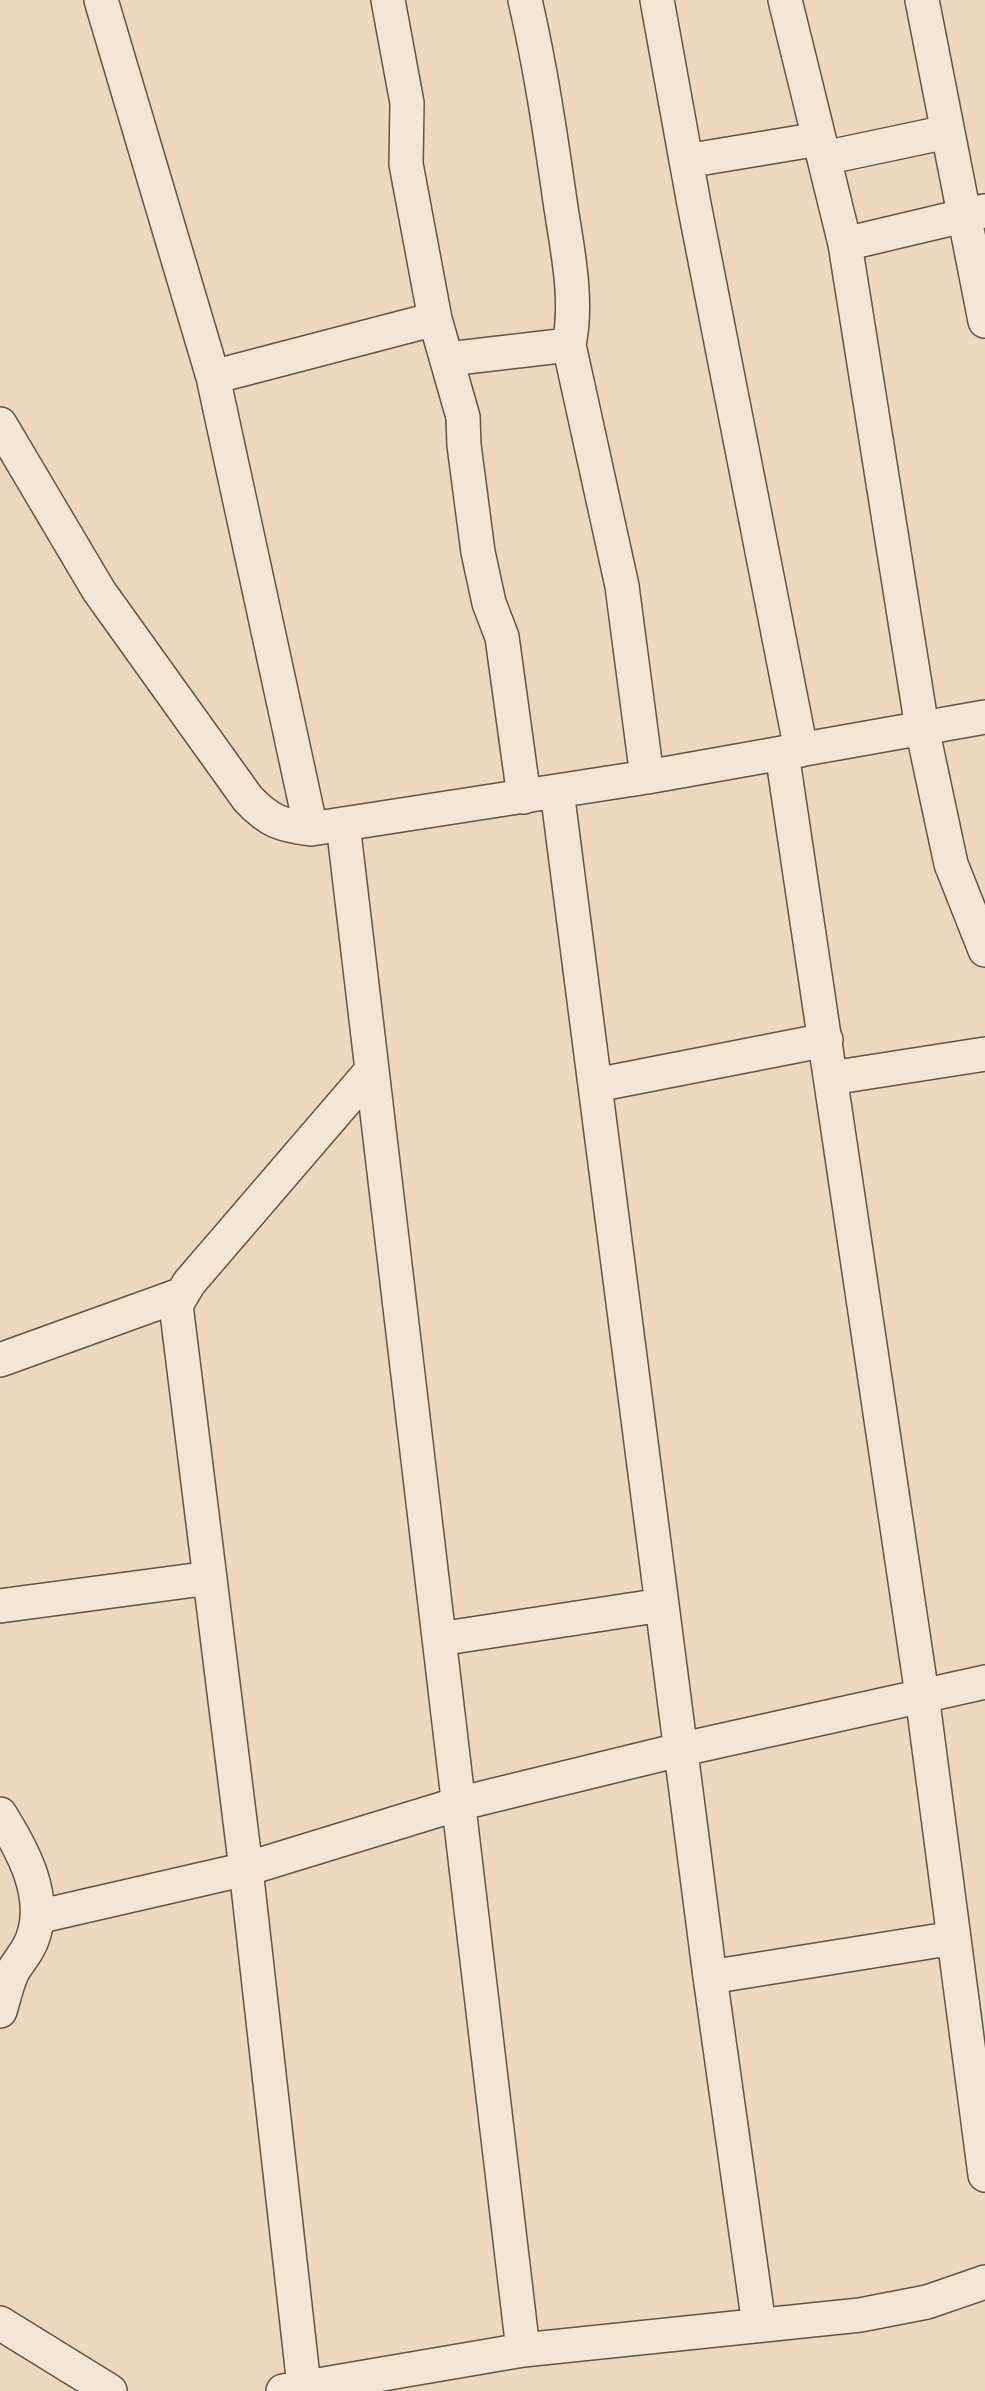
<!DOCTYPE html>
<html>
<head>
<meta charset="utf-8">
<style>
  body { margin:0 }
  canvas { display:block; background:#ebd8bd }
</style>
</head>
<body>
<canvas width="985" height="2391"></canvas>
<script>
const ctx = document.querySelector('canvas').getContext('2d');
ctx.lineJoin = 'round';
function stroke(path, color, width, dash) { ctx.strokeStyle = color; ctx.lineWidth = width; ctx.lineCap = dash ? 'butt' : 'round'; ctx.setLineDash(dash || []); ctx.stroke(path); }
const minor = new Path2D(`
  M 101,0 L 213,377 L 311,829
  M 388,0 L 407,103 L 406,164 L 435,319 L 463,417 L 464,445 L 478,552 L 489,603 L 502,637 L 524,797
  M 525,0 C 541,69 551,138 561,208 C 568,253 578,300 569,345 L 622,586 L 647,777
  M 657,0 L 694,204 L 801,750
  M 785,0 L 845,244 L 922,728 L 951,864 L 985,950
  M 922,0 L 985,321
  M 824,158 L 947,132
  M 686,161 L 819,139
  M 845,244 L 984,211
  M 448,359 L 569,345
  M 213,377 L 435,319
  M 0,424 L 99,591 L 248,799 C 270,822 281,825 311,829 L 647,777 L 985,717
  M 782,753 L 922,1695 L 985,2175
  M 557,791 L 710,1977 L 759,2325
  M 343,824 L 523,2350
  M 831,1078 L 985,1054
  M 596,1085 L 826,1040
  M 0,1360 L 180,1295
  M 0,1606 L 210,1578
  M 439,1639 L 662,1605
  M 0,1814 C 22,1849 49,1897 32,1940 C 28,1951 19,1961 13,1971 C 7,1983 4,1998 0,2011
  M 37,1917 L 246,1869 L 458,1804 L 683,1749 L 985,1682
  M 710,1977 L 954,1938
  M 0,2323 L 110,2391
  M 304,2386 L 246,1869 L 176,1305 L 189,1283 L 372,1070
  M 283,2391 L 523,2350 L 860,2315 L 927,2302 L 985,2282`);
stroke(minor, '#625646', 36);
stroke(minor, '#f2e6d4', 33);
</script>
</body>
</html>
